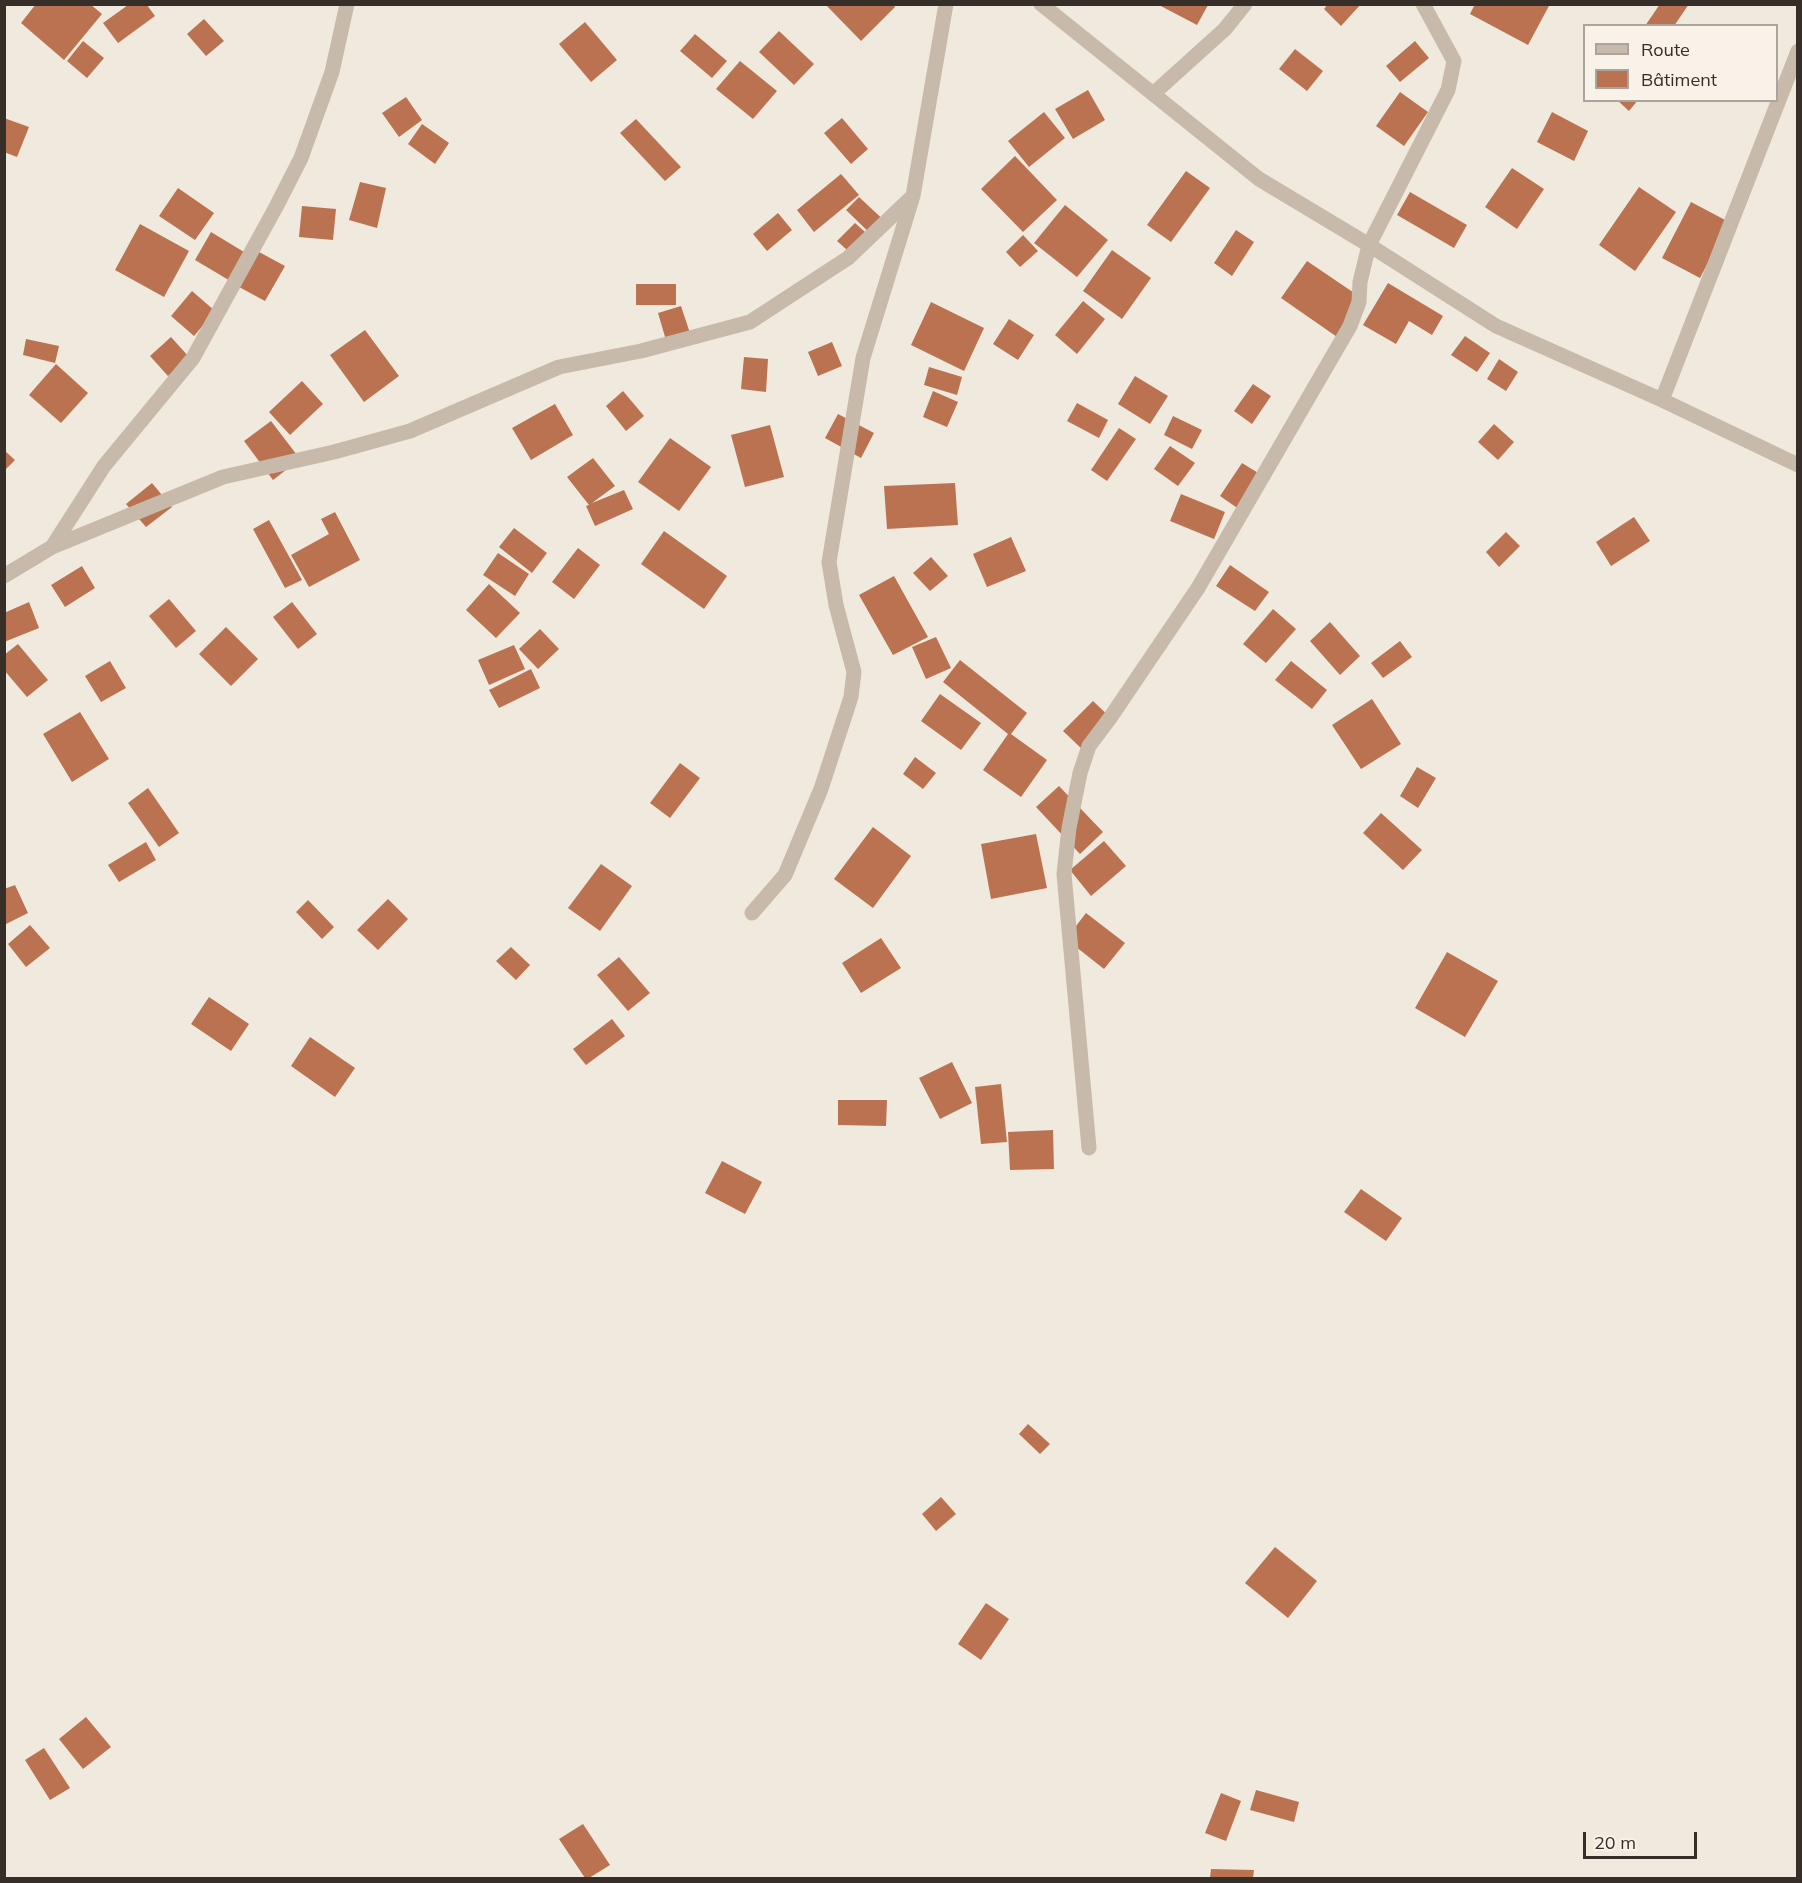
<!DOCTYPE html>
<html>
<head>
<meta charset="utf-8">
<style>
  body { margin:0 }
  #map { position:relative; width:1802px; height:1883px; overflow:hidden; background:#f0e9dd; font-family:Mulish,sans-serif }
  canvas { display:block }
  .frame { position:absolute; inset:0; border:6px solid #352e29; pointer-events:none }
  .legend { position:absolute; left:1583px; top:24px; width:195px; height:78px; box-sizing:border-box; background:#f8f2e9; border:2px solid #aaa49c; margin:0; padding:8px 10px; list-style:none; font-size:18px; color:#352e29 }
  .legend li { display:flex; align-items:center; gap:12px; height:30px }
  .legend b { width:30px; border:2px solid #aaa49c }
  .scale { position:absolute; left:1583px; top:1832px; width:114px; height:27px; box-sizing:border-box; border:3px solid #352e29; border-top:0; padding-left:8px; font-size:18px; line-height:21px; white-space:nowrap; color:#352e29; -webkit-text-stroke:4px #f8f2e9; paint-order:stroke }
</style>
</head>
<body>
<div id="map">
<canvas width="1802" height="1883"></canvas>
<div class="frame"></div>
<ul class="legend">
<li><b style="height:8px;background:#c7baaa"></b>Route</li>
<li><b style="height:16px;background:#ba7251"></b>Bâtiment</li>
</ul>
<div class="scale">20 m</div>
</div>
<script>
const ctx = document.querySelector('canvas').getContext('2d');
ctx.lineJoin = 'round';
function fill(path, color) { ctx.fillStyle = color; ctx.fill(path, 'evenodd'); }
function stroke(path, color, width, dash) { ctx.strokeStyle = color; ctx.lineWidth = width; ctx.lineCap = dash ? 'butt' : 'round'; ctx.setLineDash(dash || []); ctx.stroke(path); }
const building = new Path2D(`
  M 36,4 L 90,4 L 102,14 L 64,60 L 21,23 Z
  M 825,4 L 893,4 L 895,7 L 861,41 Z
  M 1157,4 L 1206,4 L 1208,5 L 1197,25 Z
  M 1328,4 L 1361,4 L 1341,26 L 1324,9 Z
  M 1475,4 L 1550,4 L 1528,45 L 1470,14 Z
  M 1660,4 L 1689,4 L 1674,26 L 1645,26 Z
  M 128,5 L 147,5 L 155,16 L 118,43 L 103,23 Z
  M 204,19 L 224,41 L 206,56 L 187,34 Z
  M 585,22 L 617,60 L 591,82 L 559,44 Z
  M 779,31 L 814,64 L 794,85 L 759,52 Z
  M 695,34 L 727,61 L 712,78 L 680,51 Z
  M 83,41 L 104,58 L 87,78 L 67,61 Z
  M 1415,41 L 1429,58 L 1400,82 L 1386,66 Z
  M 1295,49 L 1323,71 L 1307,91 L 1279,69 Z
  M 740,61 L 777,91 L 753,119 L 716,89 Z
  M 1088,90 L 1105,120 L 1073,139 L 1055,109 Z
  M 1400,92 L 1428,112 L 1404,146 L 1376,126 Z
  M 406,97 L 422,120 L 399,137 L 382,113 Z
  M 1617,100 L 1638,100 L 1629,111 Z
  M 1044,112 L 1065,138 L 1029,167 L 1008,141 Z
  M 1552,112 L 1588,131 L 1574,161 L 1537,142 Z
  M 4,118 L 29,127 L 17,157 L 4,152 Z
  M 842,118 L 868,149 L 851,164 L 824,133 Z
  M 636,119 L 681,167 L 665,181 L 620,133 Z
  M 422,124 L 449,143 L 435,164 L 408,144 Z
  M 1015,156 L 1057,200 L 1023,232 L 981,189 Z
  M 1512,168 L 1544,189 L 1517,229 L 1485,207 Z
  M 1186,171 L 1210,188 L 1171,242 L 1147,225 Z
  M 841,174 L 859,195 L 814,232 L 797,210 Z
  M 360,182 L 386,188 L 377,228 L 349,220 Z
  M 1639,187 L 1676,212 L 1635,271 L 1599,245 Z
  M 178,188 L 214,213 L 195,240 L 159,216 Z
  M 1410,192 L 1467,225 L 1454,248 L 1397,215 Z
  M 859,197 L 890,226 L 877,240 L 846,210 Z
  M 1691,202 L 1729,222 L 1700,278 L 1662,258 Z
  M 1065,205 L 1108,240 L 1077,277 L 1034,243 Z
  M 302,206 L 336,209 L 333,240 L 299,237 Z
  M 778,213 L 792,230 L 767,251 L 753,234 Z
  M 855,223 L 874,240 L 856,258 L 837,241 Z
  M 140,224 L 189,251 L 164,297 L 115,270 Z
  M 1236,230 L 1254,242 L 1232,276 L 1214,263 Z
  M 211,232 L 249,255 L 232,282 L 195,260 Z
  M 1023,235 L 1038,251 L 1020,267 L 1006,252 Z
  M 1112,250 L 1151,278 L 1122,319 L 1083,291 Z
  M 259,252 L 285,266 L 265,301 L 239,287 Z
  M 1307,261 L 1366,301 L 1340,339 L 1281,298 Z
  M 1388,283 L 1443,316 L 1432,335 L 1409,321 L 1396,344 L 1363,325 Z
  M 636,284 L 676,284 L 676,305 L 636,305 Z
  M 192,291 L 215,311 L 194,336 L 171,316 Z
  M 1083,301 L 1105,319 L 1077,354 L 1055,335 Z
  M 931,302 L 984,328 L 964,371 L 911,345 Z
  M 681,306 L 692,339 L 668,347 L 658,313 Z
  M 1009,319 L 1034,335 L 1018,360 L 993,344 Z
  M 365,330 L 399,376 L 364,402 L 330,355 Z
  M 1465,336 L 1490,353 L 1477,372 L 1451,355 Z
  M 171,337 L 189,357 L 168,376 L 150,356 Z
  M 26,339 L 59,346 L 55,363 L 23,355 Z
  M 832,342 L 842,366 L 818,376 L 808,352 Z
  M 744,357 L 768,359 L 766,392 L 741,389 Z
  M 1499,359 L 1518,372 L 1506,391 L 1487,379 Z
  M 56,364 L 88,393 L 61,423 L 29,395 Z
  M 929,367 L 962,377 L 957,395 L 924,385 Z
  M 1135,376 L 1168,396 L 1150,424 L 1118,404 Z
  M 302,381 L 323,404 L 290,435 L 269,412 Z
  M 1253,384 L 1271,396 L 1252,424 L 1234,411 Z
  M 623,391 L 644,416 L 626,431 L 606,406 Z
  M 933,391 L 958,402 L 947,427 L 923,417 Z
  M 1077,403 L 1108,420 L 1099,438 L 1067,421 Z
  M 555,404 L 573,435 L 531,460 L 512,428 Z
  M 838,414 L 874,433 L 861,458 L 825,438 Z
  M 1173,416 L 1202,430 L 1192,449 L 1164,435 Z
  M 271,421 L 300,459 L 273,480 L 244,441 Z
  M 1494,424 L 1514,442 L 1498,460 L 1478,442 Z
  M 770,425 L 784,477 L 745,487 L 731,435 Z
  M 1119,428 L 1136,439 L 1107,481 L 1091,470 Z
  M 670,438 L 711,467 L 679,511 L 638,482 Z
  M 1170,446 L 1195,463 L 1178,486 L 1154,469 Z
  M 4,450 L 15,460 L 4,471 Z
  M 593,458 L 615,486 L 592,503 L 624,490 L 633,509 L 595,526 L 586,506 L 589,505 L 567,477 Z
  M 1242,463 L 1268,479 L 1246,514 L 1220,496 Z
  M 152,483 L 172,507 L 146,527 L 126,504 Z
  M 955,483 L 958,525 L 887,529 L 884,486 Z
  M 1181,494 L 1225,512 L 1214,539 L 1170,521 Z
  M 335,512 L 360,560 L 309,587 L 291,555 L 329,534 L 321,519 Z
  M 1634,517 L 1650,541 L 1611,566 L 1596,542 Z
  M 269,520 L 302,580 L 285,588 L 253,529 Z
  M 514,528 L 547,553 L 532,573 L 499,547 Z
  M 664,531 L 727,576 L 704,609 L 641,564 Z
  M 1506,532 L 1520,546 L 1499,567 L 1486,552 Z
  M 1011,537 L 1026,571 L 987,587 L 973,554 Z
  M 578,548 L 600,565 L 574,599 L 552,582 Z
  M 498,553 L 529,574 L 515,596 L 483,575 Z
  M 931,557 L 948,576 L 930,591 L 913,573 Z
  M 1230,565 L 1269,592 L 1255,611 L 1216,586 Z
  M 82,566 L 95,588 L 65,607 L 51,585 Z
  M 894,576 L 928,637 L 893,655 L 859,595 Z
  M 489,584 L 520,613 L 496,638 L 466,610 Z
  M 169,599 L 196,631 L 176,648 L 149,616 Z
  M 29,602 L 39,628 L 4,642 L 4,613 Z
  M 292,602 L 317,634 L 298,649 L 273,617 Z
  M 1273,609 L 1296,629 L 1266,663 L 1243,644 Z
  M 1330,622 L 1360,656 L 1340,675 L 1310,641 Z
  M 226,627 L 258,659 L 231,686 L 199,654 Z
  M 540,629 L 559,649 L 538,669 L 519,649 Z
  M 936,637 L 951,668 L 926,679 L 912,647 Z
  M 1400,641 L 1412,657 L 1383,678 L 1371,663 Z
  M 18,644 L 48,680 L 27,697 L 4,670 L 4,655 Z
  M 514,645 L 525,669 L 489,685 L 478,660 Z
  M 960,660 L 1027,713 L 1011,734 L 1047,760 L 1021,797 L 983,770 L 1008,734 L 943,682 Z
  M 110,661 L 126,688 L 101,702 L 85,676 Z
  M 1291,661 L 1327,690 L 1312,709 L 1275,680 Z
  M 531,669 L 540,688 L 499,708 L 489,690 Z
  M 940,694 L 981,723 L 961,750 L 921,721 Z
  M 1372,699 L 1401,744 L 1361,769 L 1332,725 Z
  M 1093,701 L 1113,720 L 1083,750 L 1063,731 Z
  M 80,712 L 109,759 L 72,782 L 43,734 Z
  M 915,757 L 936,773 L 923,789 L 903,774 Z
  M 680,763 L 700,778 L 670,818 L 650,803 Z
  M 1417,767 L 1436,778 L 1418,808 L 1400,796 Z
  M 1059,786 L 1103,832 L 1080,854 L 1036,807 Z
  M 148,788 L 179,833 L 159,847 L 128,803 Z
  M 1381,813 L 1422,850 L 1403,870 L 1363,833 Z
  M 873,827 L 911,856 L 873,908 L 834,879 Z
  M 1036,834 L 1047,888 L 991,899 L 981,844 Z
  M 1104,841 L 1126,866 L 1091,896 L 1070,870 Z
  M 146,842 L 156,860 L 119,882 L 108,865 Z
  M 601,864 L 632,886 L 600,931 L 568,908 Z
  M 15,885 L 28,913 L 4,925 L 4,889 Z
  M 388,899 L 408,919 L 378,950 L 357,930 Z
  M 308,900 L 334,927 L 322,939 L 296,912 Z
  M 1086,913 L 1125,943 L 1104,969 L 1066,939 Z
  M 30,925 L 50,948 L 26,967 L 8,944 Z
  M 881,938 L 901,968 L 861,993 L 842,963 Z
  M 511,947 L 530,965 L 516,980 L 496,961 Z
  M 1447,952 L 1498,981 L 1465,1037 L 1415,1008 Z
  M 619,957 L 650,993 L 628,1011 L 597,975 Z
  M 209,997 L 249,1024 L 231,1051 L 191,1024 Z
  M 612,1019 L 625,1036 L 586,1065 L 573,1049 Z
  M 310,1037 L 355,1068 L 335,1097 L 291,1066 Z
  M 952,1062 L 972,1103 L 940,1119 L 919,1078 Z
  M 1001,1084 L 1007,1142 L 981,1144 L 975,1087 Z
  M 838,1100 L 887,1100 L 886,1126 L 838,1125 Z
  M 1053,1130 L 1054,1169 L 1010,1170 L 1008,1132 Z
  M 722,1161 L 762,1182 L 745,1214 L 705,1193 Z
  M 1361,1189 L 1402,1218 L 1386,1241 L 1344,1212 Z
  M 1028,1424 L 1050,1444 L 1040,1454 L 1019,1434 Z
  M 941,1497 L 956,1514 L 936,1531 L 922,1514 Z
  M 1275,1547 L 1317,1581 L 1288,1618 L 1245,1583 Z
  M 986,1603 L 1009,1619 L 981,1660 L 958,1644 Z
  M 86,1717 L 111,1747 L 83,1769 L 59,1739 Z
  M 44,1748 L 70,1788 L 50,1800 L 25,1760 Z
  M 1256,1790 L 1299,1802 L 1294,1822 L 1250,1810 Z
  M 1221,1793 L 1241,1801 L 1226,1841 L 1205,1833 Z
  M 583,1824 L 610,1865 L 589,1878 L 585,1878 L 559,1839 Z
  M 1211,1869 L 1254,1870 L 1253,1878 L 1210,1878 Z`);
const street = new Path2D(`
  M 1041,4 L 1259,179 L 1369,245 L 1496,326 L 1662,400 L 1798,465
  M 1153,94 L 1225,29 L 1245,4
  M 1662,400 L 1798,51
  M 52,547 L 104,466 L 193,358 L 276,207 L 301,158 L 332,72 L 347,4
  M 4,576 L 52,547 L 223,477 L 334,452 L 410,431 L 559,367 L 641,351 L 750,322 L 848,258 L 913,196 L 946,4
  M 752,913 L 785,875 L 821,789 L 851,697 L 854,672 L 836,605 L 829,562 L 863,358 L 912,199
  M 1089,1148 L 1064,874 L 1069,828 L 1080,773 L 1089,746 L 1110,718 L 1198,588 L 1350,326 L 1359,302 L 1360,282 L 1369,245 L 1448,90 L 1454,61 L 1423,4`);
fill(building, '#ba7251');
stroke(street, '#c7baaa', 15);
</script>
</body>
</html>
